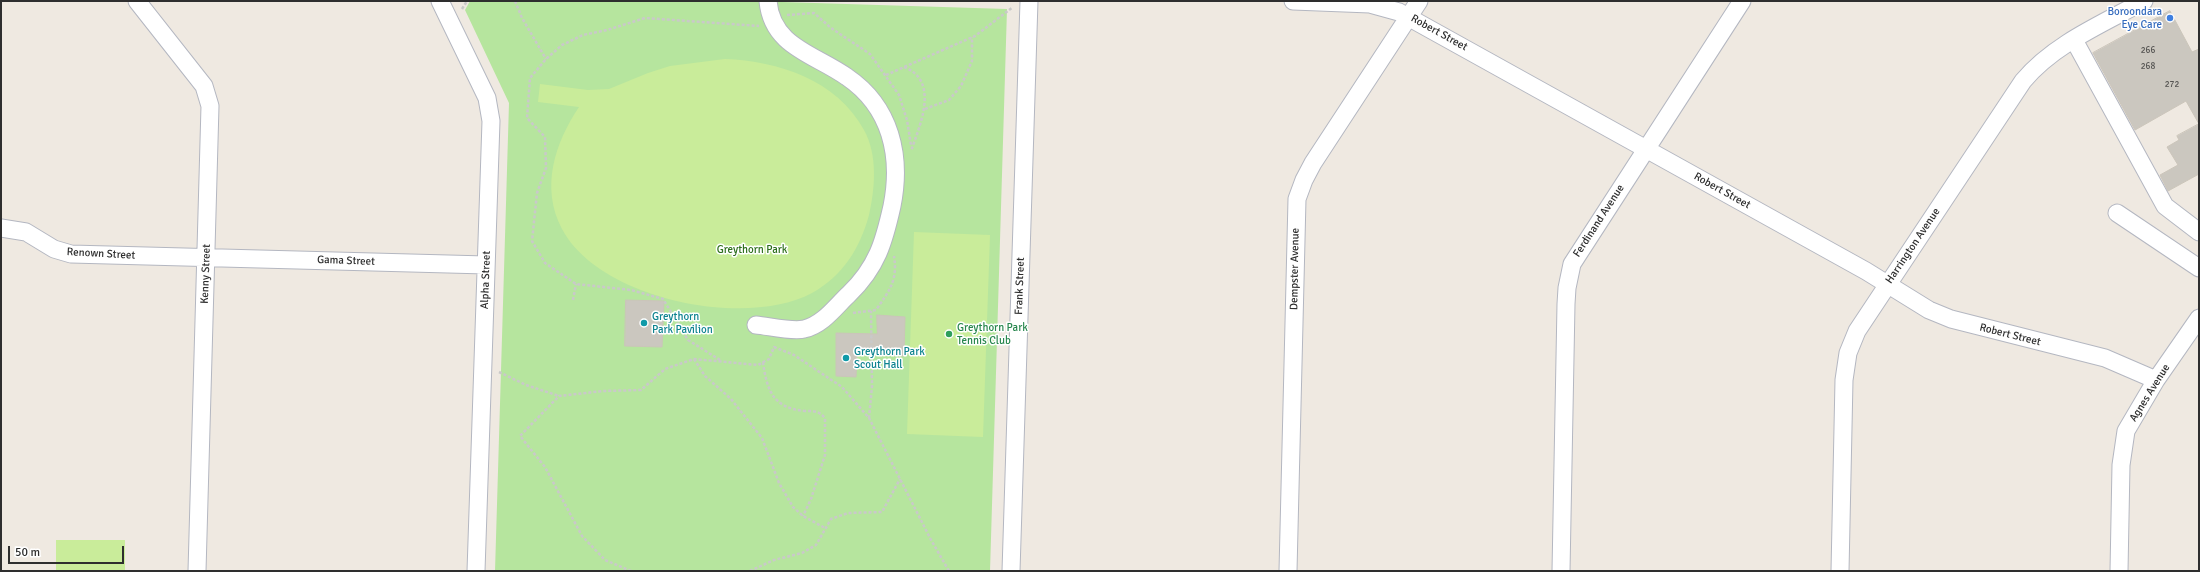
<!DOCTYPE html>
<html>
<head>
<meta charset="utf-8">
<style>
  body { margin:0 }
  #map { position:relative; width:2200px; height:572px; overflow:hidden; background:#efe9e1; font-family:Signika,sans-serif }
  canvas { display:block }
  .frame { position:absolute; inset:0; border:2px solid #2e2e2e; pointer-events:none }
  .scale { position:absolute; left:8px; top:546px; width:116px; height:18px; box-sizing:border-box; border:2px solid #2e2e2e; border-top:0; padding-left:5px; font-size:12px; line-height:14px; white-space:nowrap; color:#2e2e2e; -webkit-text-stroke:3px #fff; paint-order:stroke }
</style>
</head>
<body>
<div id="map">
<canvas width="2200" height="572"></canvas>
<div class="frame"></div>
<div class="scale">50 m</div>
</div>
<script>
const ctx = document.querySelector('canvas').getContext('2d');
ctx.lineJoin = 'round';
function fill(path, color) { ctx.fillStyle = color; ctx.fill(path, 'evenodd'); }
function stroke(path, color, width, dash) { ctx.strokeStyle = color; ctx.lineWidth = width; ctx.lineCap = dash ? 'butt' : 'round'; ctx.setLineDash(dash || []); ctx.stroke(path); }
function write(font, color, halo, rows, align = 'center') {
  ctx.font = font + ' Signika,sans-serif'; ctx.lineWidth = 3; ctx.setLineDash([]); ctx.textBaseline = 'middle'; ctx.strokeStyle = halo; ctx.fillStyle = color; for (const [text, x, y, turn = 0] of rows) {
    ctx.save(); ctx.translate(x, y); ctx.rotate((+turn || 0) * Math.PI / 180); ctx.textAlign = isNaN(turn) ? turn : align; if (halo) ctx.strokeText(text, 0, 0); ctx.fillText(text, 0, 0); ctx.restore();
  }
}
const green = new Path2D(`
  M 470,1 L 750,1 L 1007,9 L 990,571 L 495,571 L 509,103 L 465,10 Z`);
const pitch = new Path2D(`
  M 725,59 C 778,61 837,80 864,130 C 878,155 875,189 869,215 C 860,248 843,276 812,293 C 745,329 599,299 562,229 C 540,187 555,143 579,107 L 538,102 L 540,84 L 588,90 L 609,89 L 648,73 L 670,66 Z
  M 914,232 L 990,235 L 983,437 L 907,434 Z
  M 56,540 L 125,540 L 125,571 L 56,571 Z`);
const building = new Path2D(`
  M 2170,11 L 2192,52 L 2199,49 L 2199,124 L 2186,101 L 2135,130 L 2093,53 Z
  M 2199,124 L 2199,174 L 2168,191 L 2160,175 L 2178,165 L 2167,147 L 2179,140 L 2177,136 Z
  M 626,300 L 664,301 L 662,347 L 625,346 Z
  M 877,315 L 905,317 L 904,356 L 857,354 L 856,377 L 836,376 L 836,333 L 877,334 Z`);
const path = new Path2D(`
  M 515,1 L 522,18 L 546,59
  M 462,9 L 467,1
  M 787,15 L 814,13 L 831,28 L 870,54 L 899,95 L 907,120 L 911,145
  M 904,67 C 940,81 920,125 911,151
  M 886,75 L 975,36 L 1013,7
  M 925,109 L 949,100 L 961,86 L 972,61 L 972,37
  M 573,300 L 576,284
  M 853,313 L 876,310 C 889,291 898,281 894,256
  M 694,359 L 705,376 L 731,399 L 762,438 L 779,483 L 793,507 L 803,516 L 825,528
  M 720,360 L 688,340 L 663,299 L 631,290 L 576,284 L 545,263 L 532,241 L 537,193 L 546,168 L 545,137 L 527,118 L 530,78 L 546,59 L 562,45 L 583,35 L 607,30 L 645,18 L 759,26
  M 763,362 C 767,391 773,408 805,411 C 814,411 819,411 825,418 L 825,455 L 811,499 L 803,516
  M 499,372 L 526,385 L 559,396
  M 869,418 L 872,386 L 871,311
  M 631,571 L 605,560 L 582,536 L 545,467 L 520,436 L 559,396 L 603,391 L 641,390 L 665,369 L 694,359 L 758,365 L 769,359 L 774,347 L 794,355 L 842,387 L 869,418 L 930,538 L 949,571
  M 750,571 L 774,560 L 802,553 L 816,545 L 831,519 L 848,513 L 882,512 L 900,479`);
const minor = new Path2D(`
  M 137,1 L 204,86 L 210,106 L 197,571
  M 440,1 L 487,98 L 491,121 L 476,571
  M 1293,1 L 1370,4 L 1399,12 L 1866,271 L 1929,310 L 1951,319 L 2105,358 L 2156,380
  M 2074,40 L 2165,206 L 2199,232
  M 2117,213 L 2199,268
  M 1,228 L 26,232 L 54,249 L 71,254 L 486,265
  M 756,325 C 768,326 793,332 804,329 C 823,325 836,306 849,294 C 877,267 884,242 892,206 C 902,156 891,107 847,77 C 815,54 772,47 768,1
  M 1011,571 L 1029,1
  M 1288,571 L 1297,199 L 1304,180 L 1313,163 L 1419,1
  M 1561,571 L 1566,304 L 1567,288 L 1572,264 L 1742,1
  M 1840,571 L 1844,380 L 1848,353 L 1857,331 L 2023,81 C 2054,44 2102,24 2144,1
  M 2119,571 L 2121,465 L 2126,431 L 2156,380 L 2199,318`);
const markers = [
  [2170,18,4,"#3f7fe0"],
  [644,323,4,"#0f9aa8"],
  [949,334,4,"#2e9e5b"],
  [846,358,4,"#0f9aa8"]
];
const numberNames = [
  ["266",2148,51],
  ["268",2148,67],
  ["272",2172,85]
];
const shopNames = [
  ["Boroondara",2162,12],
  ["Eye Care",2162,25]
];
const streetNames = [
  ["Robert Street",1439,33,29],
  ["Robert Street",1722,191,29],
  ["Ferdinand Avenue",1599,221,-57],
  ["Harrington Avenue",1913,246,-56],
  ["Renown Street",101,254,3],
  ["Gama Street",346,261,2],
  ["Dempster Avenue",1295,269,-89],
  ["Kenny Street",206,274,-88],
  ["Alpha Street",486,280,-88],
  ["Frank Street",1020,286,-88],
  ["Robert Street",2010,335,14],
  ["Agnes Avenue",2150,393,-58]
];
const parkNames = [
  ["Greythorn Park",752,250]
];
const cultureNames = [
  ["Greythorn",652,317],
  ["Park Pavilion",652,330],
  ["Greythorn Park",854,352],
  ["Scout Hall",854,365]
];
const leisureNames = [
  ["Greythorn Park",957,328],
  ["Tennis Club",957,341]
];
fill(green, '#b6e59e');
fill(pitch, '#c9ec9a');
fill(building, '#cbc7bf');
stroke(building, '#cbc5ba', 1);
stroke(minor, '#b4b7c1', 19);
stroke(path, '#c9c9c9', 2.5, [3, 2]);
stroke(minor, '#fff', 17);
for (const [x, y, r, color] of markers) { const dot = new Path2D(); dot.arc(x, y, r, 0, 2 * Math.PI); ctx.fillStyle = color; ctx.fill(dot); stroke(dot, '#fff', 1.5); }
write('9px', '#555452', null, numberNames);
write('11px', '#366cbe', '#fff', shopNames, 'right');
write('11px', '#2e2e2e', '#fff', streetNames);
write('11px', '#2c6e1b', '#fff', parkNames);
write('11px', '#0d838f', '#fff', cultureNames, 'left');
write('11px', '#27864d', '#fff', leisureNames, 'left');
</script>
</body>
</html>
